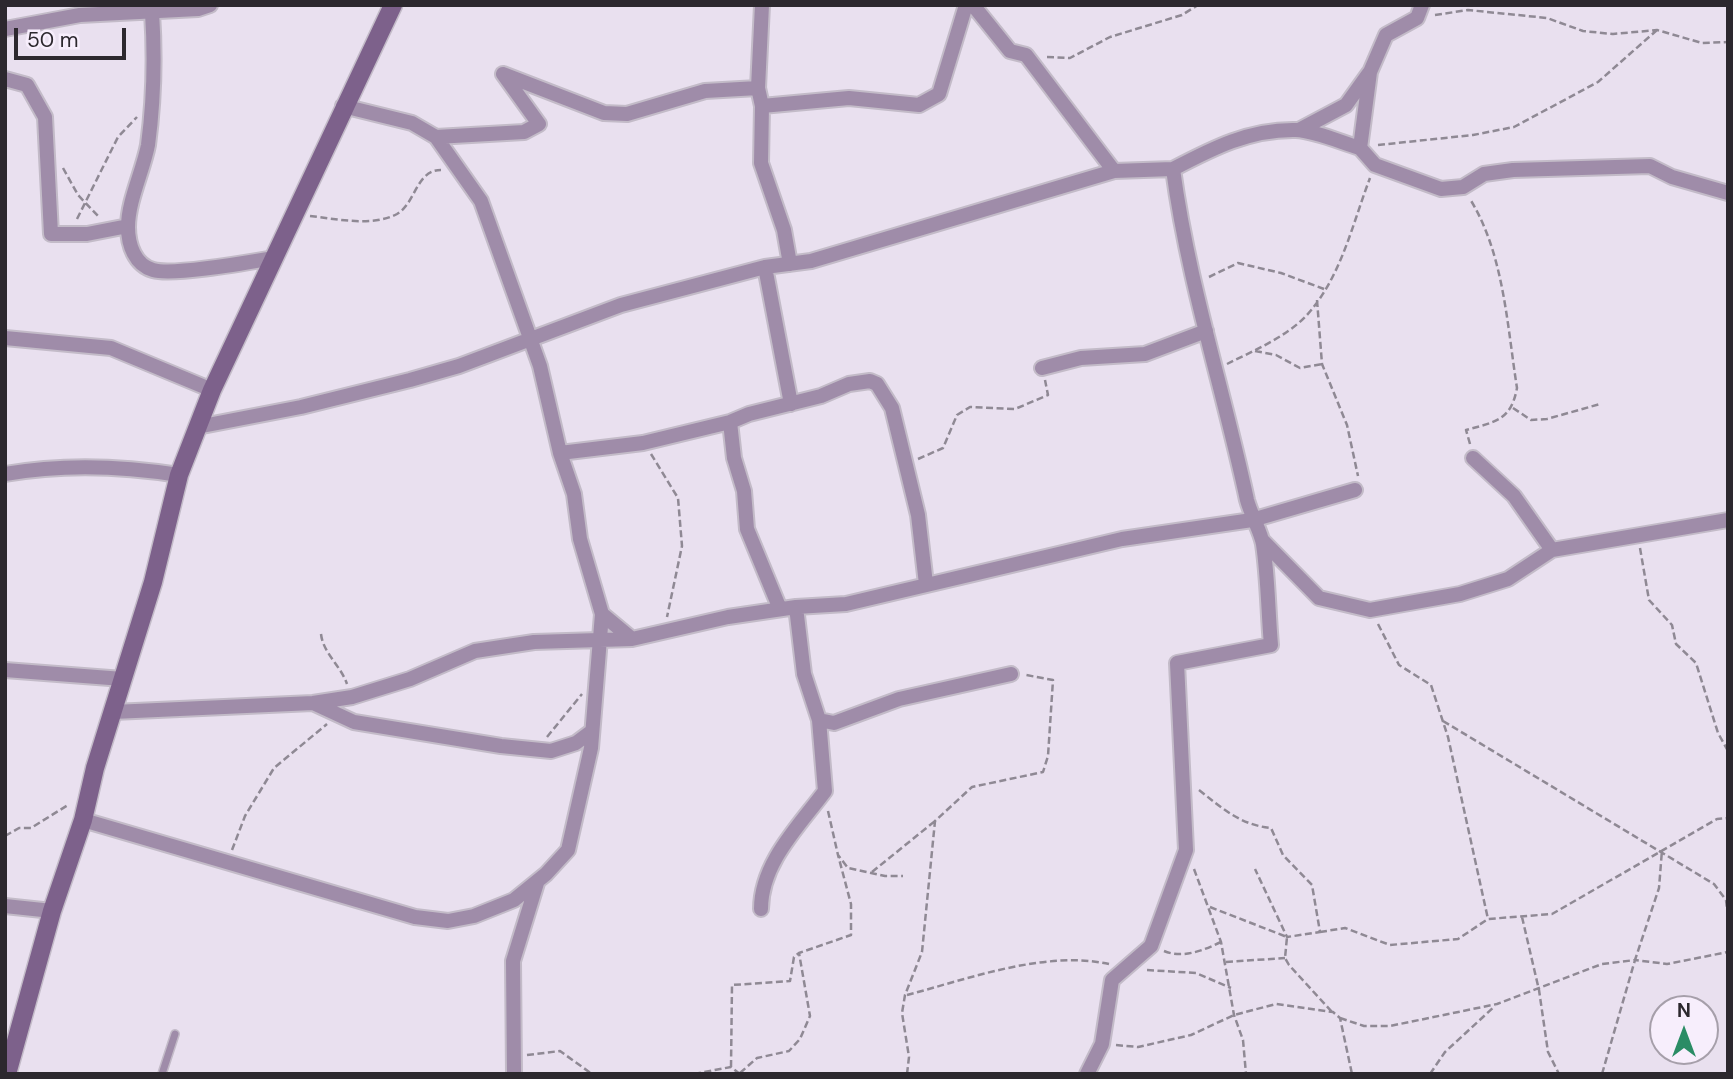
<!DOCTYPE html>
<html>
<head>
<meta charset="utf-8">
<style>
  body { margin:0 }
  #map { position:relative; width:1733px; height:1079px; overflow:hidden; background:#e9e0ef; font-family:"DM Sans",sans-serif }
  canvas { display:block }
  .frame { position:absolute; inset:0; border:7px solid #2c282e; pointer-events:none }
  .north { position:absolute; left:1649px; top:995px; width:70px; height:70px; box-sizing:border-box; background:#f7eefc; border:2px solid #a69faa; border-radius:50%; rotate:0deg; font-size:19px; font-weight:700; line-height:28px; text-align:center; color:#2c282e }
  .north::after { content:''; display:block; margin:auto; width:24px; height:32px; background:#2a8c65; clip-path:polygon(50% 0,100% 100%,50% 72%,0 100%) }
  .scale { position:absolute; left:14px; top:28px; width:112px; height:32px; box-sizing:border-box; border:4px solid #2c282e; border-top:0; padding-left:9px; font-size:21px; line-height:24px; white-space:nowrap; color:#2c282e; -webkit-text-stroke:5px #f7eefc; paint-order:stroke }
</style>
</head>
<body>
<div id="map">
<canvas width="1733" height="1079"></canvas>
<div class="frame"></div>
<div class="north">N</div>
<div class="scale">50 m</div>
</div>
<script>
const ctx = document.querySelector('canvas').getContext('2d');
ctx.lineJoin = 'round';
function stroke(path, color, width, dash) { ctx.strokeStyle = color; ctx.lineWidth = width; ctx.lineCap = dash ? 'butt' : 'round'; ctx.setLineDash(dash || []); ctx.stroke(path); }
const path = new Path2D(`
  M 1435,15 L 1468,10 L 1547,18 L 1583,31 L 1613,34 L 1657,30 L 1702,43 L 1728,42
  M 1047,57 L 1070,58 L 1110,37 L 1182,15 L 1198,5
  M 1378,145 L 1473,135 L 1514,127 L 1598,82 L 1657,30
  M 63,168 L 78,195 L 98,216
  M 310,216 C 336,219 373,227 397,214 C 416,203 416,170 441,170
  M 77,219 L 118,137 L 137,117
  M 1209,277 L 1238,263 L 1281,273 L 1324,289
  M 1317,300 L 1322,364 L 1347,425 L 1358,476
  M 1255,351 L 1276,355 L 1300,368 L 1322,364
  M 1227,364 C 1253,351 1286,337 1306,316 C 1341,278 1352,225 1370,178
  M 1513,408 L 1531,420 L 1547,419 L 1600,404
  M 1470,444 L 1466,430 C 1496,422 1511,420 1517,388 C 1507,325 1504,254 1470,199
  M 651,454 L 678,498 L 682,546 L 667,617
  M 918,459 L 943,448 L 957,415 L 970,407 L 1015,409 L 1048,395 L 1045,380
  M 1640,548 L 1649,600 L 1672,625 L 1676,644 L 1696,663 L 1718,733 L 1728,751
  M 1378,624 L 1399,665 L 1431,685 L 1448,737 L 1488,919
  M 321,634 C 323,653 341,666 347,684
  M 1443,721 L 1714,884 L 1726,900 L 1728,917
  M 547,737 L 582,694
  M 1199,790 C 1222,808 1240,825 1271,828 L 1283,855 L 1312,885 L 1320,932 L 1287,937 L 1255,869
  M 828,811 L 838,855 L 848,868 L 885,876 L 903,876
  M 5,836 L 19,828 L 31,828 L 68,805
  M 232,850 L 245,816 L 274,768 L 327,724
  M 1194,869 L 1221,942 L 1234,1015 L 1243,1040 L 1246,1074
  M 872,872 L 935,821
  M 1210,907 L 1287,937 L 1285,958 L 1289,965 L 1332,1012
  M 1522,917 L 1539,990 L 1548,1052 L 1559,1074
  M 1320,932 L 1345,928 L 1390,945 L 1458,939 L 1488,919 L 1552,914 L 1717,819 L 1728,818
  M 1164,951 C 1183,959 1204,950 1221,942
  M 1226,962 L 1285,958
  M 1147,970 L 1196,973 L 1231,988
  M 907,995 C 968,979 1045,950 1109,964
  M 1340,1018 L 1364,1026 L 1390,1026 L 1497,1004 L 1602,964 L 1635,960 L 1659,888 L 1662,850
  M 1116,1045 L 1138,1047 L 1191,1035 L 1234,1015 L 1276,1004 L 1333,1012 L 1340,1018 L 1352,1074
  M 527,1055 L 560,1051 L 592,1074
  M 731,1067 L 732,985 L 790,981 L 794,957 L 799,953 L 851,935 L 851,904 L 838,855
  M 740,1073 L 757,1058 L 789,1051 L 800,1039 L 810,1016 L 799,953
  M 694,1074 L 731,1067 L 740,1074
  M 907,1074 L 909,1057 L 902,1013 L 905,995 L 922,952 L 935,821 L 972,787 L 1043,772 L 1048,756 L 1053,680 L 1026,675
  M 1430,1074 L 1445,1052 L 1495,1006
  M 1602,1074 L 1635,960 L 1667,964 L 1728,952`);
const lane = new Path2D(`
  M 162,1074 L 175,1034`);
const street = new Path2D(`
  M 762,5 L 758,88 L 762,106 L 761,163 L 784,230 L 790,264
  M 973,5 L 1010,51 L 1026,55 L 1114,171 L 1173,169 C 1188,282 1223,388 1247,500 C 1251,515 1261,532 1263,544 C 1268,577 1268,611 1271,645 L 1177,663 L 1186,850 L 1151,946 L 1112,980 L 1102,1044 L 1087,1074
  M 1422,5 L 1417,18 L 1386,35 L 1370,72 L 1360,148 L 1375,165 L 1441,189 L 1463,187 L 1484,174 L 1513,170 L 1650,166 L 1672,177 L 1728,193
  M 152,12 C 155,57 154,100 148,145 C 143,171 128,201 128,227 C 128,245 135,265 153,270 C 173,276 250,262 274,258
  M 5,29 L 80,15 L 198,9 L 210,5
  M 503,74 L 604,113 L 627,114 L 705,91 L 758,88
  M 5,79 L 27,85 L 45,117 L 51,234 L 87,234 L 128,226
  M 762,106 L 849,98 L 919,105 L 939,94 L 966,5
  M 1299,130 L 1346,105 L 1369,73
  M 436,137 L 524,132 L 539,124 L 503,74
  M 1173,169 C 1213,148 1250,129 1296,130 C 1316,131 1340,142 1360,148
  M 765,267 L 791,404
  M 5,338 L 111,348 L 212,390
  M 1042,368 L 1081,358 L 1145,354 L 1206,331
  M 730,422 L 734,458 L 744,491 L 747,529 L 780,609
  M 197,427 L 301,407 L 410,380 L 459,366 L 621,305 L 765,267 L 811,261 L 1114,171
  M 560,453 L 643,443 L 730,422 L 749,414 L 821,396 L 849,384 L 870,381 L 877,384 L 892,408 L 918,515 L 926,584
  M 1473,458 L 1514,496 L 1552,550
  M 5,474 C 61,464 123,466 179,475
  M 1263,541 L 1319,598 L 1370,610 L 1460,594 L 1508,579 L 1552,550 L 1728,520
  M 796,607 L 804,674 L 819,720 L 834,723 L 899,699 L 1011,674
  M 602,614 L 632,639
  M 5,670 L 123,679
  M 313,703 L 354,722 L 501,746 L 551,751 L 576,743 L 592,731
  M 113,712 L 313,703 L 352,697 L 410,679 L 475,651 L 534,642 L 632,639 L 728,617 L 796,607 L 846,604 L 1122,539 L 1252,520 L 1355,490
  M 83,820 L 415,917 L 448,921 L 474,916 L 514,900 L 546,874 L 568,850 L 591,748 L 602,614 L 580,539 L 574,494 L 560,453 L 540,366 L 481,201 L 436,137 L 412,123 L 343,106
  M 5,906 L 52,911
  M 761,909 C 761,863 799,826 825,791 L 819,720
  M 514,1074 L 513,961 L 537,883`);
const secondary = new Path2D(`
  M 7,1074 L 52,911 L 83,820 L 95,768 L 153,582 L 179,475 L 212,390 L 393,5`);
stroke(lane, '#c3bbc8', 10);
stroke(street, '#c3bbc8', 18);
stroke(secondary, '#c3bbc8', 21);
stroke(path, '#8f8994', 2.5, [7, 3.5]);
stroke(lane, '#9f8ca9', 7);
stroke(street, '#9f8ca9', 14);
stroke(secondary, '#7d618b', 18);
</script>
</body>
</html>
